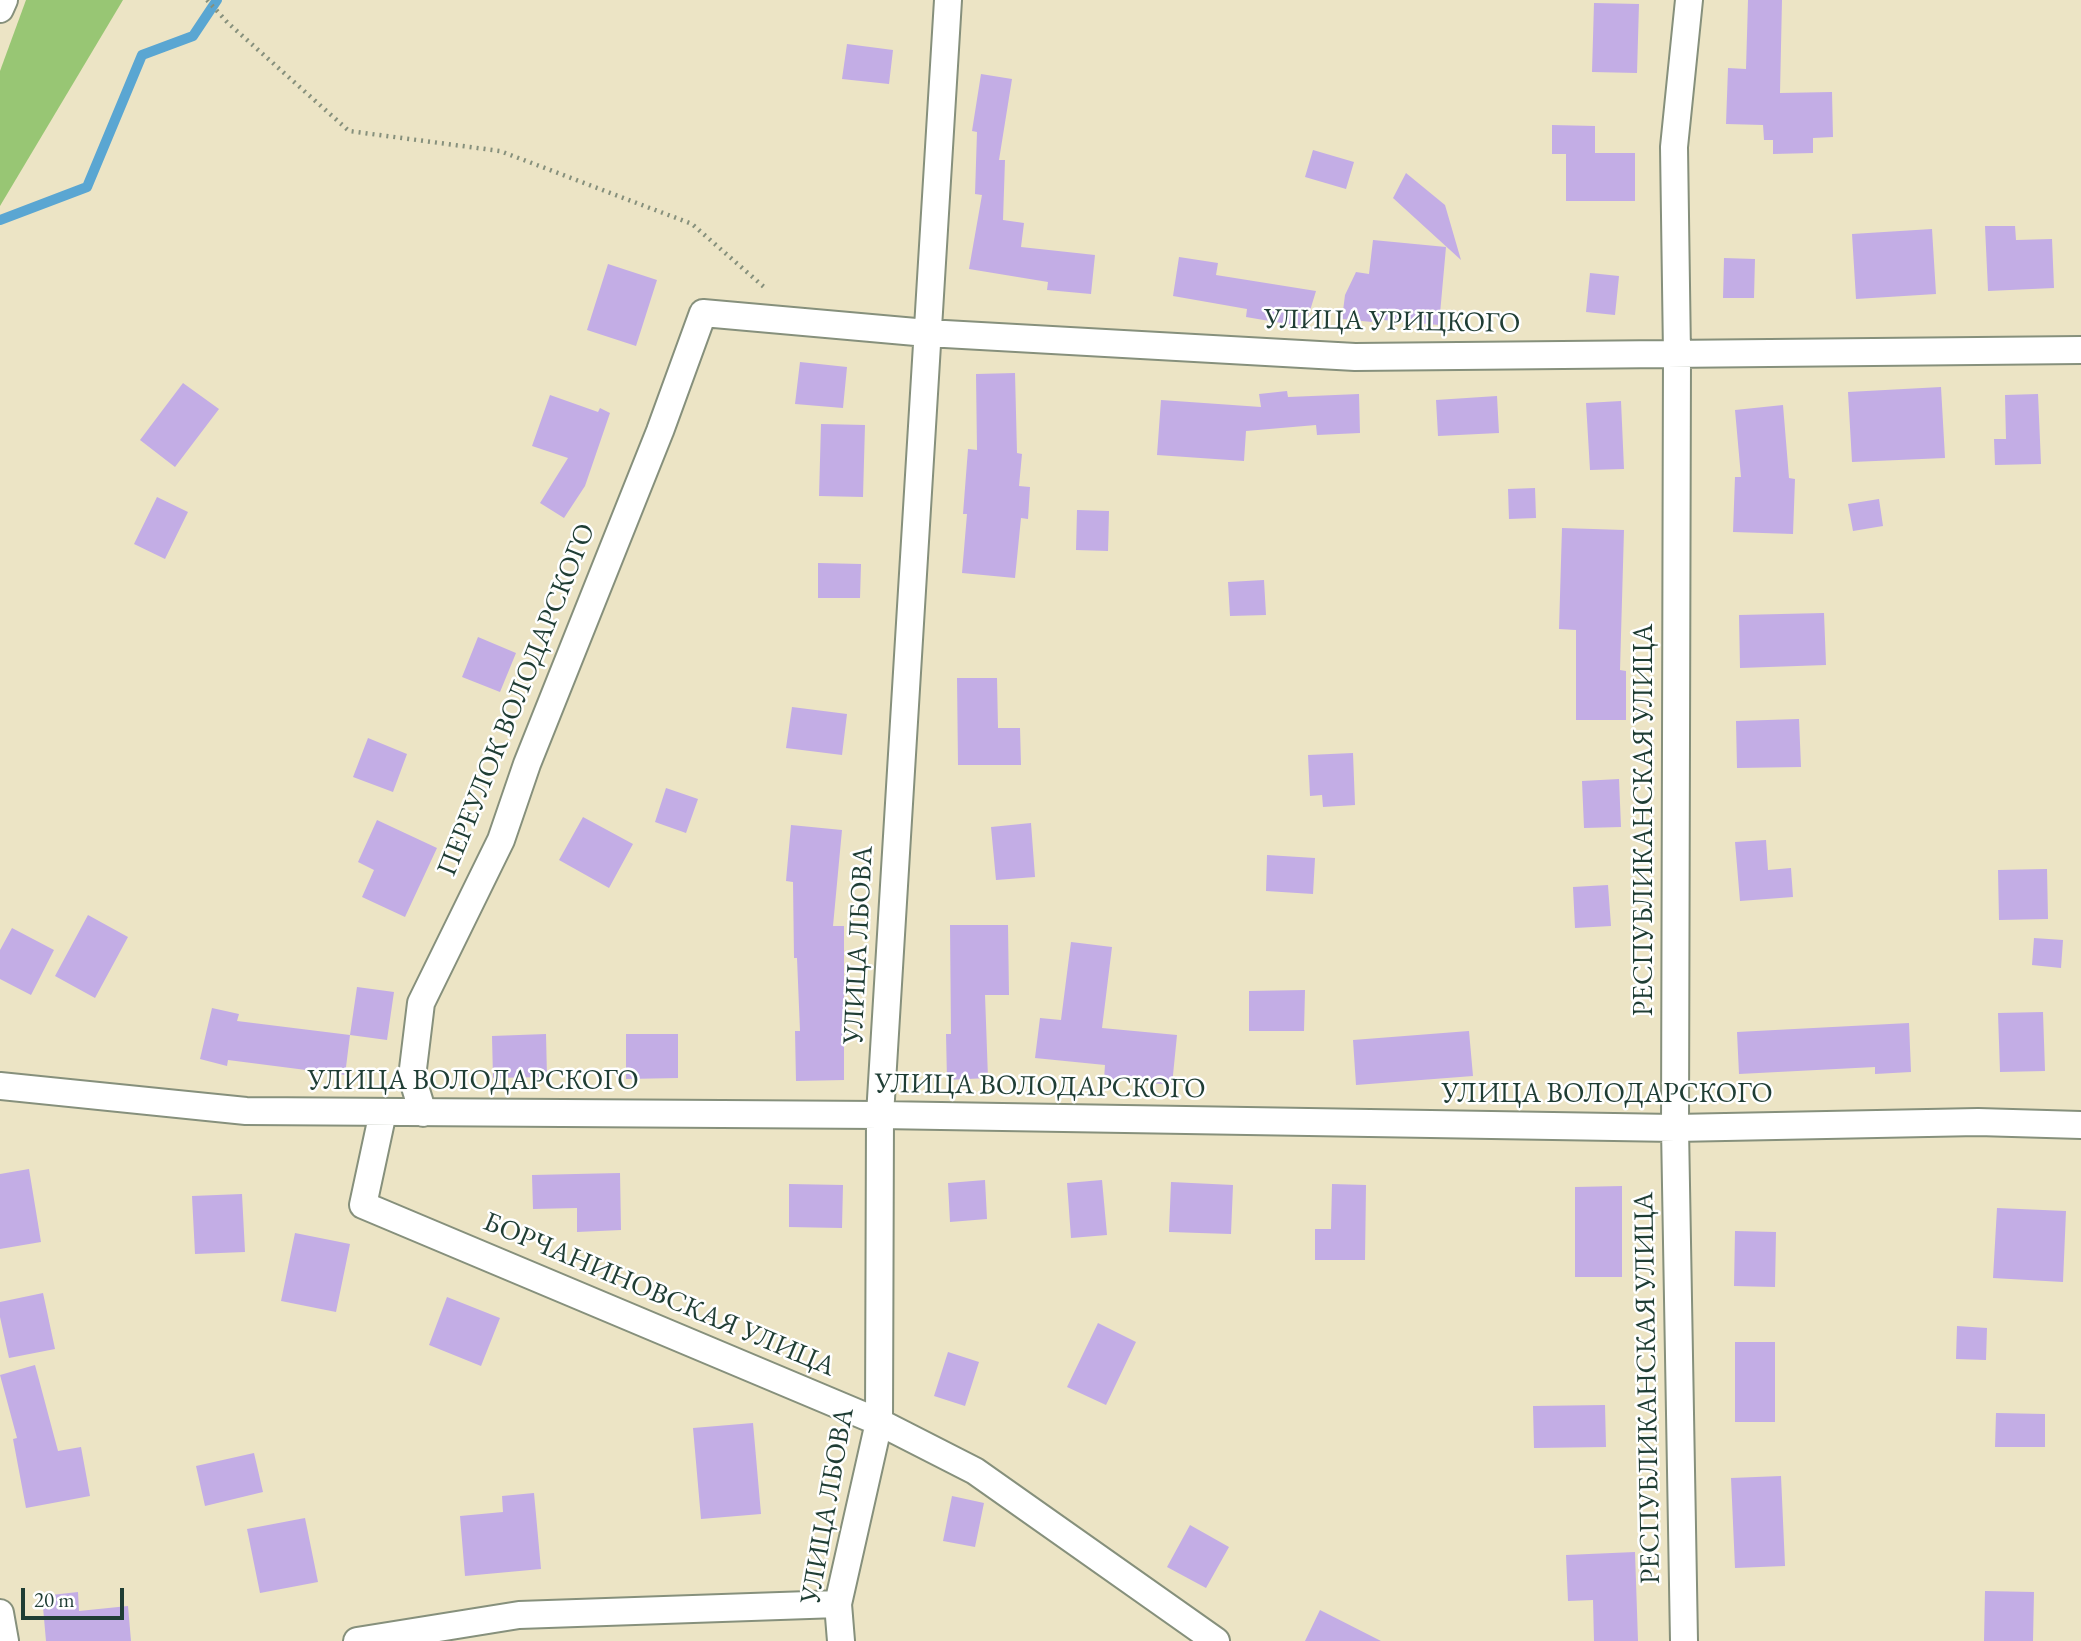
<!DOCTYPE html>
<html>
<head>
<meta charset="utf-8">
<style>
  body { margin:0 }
  #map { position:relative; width:2081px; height:1641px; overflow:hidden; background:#ece4c5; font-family:"EB Garamond",serif }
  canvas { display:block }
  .scale { position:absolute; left:21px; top:1588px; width:103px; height:32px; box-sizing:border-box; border:4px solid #1f3d34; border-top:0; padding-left:9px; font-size:21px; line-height:24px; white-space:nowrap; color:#1f3d34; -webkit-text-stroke:5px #fff; paint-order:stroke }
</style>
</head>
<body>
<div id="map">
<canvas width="2081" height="1641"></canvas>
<div class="scale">20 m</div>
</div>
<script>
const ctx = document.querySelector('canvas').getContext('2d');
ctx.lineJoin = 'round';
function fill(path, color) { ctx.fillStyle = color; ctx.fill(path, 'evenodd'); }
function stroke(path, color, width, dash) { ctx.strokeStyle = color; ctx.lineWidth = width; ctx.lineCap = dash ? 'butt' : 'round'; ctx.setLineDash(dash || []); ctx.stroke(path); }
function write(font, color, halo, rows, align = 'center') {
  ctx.font = font + ' "EB Garamond",serif'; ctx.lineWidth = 5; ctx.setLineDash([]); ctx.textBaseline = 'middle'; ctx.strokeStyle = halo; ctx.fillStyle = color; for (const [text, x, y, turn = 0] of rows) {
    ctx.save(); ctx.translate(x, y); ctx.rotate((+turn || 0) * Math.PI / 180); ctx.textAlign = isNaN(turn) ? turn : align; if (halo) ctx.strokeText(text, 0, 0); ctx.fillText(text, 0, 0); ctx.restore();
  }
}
const green = new Path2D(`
  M 26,0 L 123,0 L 0,206 L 0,71 Z`);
const stream = new Path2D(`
  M 0,220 L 87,187 L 142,55 L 193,36 L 217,0`);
const building = new Path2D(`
  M 1748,0 L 1782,0 L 1780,93 L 1832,92 L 1833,137 L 1813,138 L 1813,153 L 1773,154 L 1773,140 L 1764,140 L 1763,125 L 1726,124 L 1728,68 L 1746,69 Z
  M 1594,3 L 1639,4 L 1637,73 L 1592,72 Z
  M 847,44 L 893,50 L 889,84 L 842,79 Z
  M 981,74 L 1012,79 L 999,160 L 1005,160 L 1003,220 L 1024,223 L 1021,247 L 1095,255 L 1091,294 L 1047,290 L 1048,282 L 969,269 L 982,195 L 975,194 L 977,132 L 972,131 Z
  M 1552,125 L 1595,126 L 1595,153 L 1635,153 L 1635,201 L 1566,201 L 1566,154 L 1552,154 Z
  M 1313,150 L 1354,162 L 1346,189 L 1305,177 Z
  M 1406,173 L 1445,205 L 1461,260 L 1393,198 Z
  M 1985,226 L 2015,226 L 2016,240 L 2052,239 L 2054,288 L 1988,291 Z
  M 1932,229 L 1936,294 L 1856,299 L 1852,234 Z
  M 1373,240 L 1446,247 L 1439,325 L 1372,319 L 1372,322 L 1342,319 L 1345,295 L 1356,272 L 1369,274 Z
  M 1179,257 L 1218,263 L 1216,275 L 1316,291 L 1305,327 L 1246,317 L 1247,309 L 1173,296 Z
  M 1724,258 L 1755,259 L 1754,298 L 1723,298 Z
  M 608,264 L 657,280 L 636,346 L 587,330 Z
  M 1590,273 L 1619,276 L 1615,315 L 1586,312 Z
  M 800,362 L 847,367 L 843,408 L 795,404 Z
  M 1015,373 L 1017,453 L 1022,454 L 1019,486 L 1030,487 L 1028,519 L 1021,518 L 1015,578 L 962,573 L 967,514 L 963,514 L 968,449 L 977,450 L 976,374 Z
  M 183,383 L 219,409 L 175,467 L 140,440 Z
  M 1941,387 L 1945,458 L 1852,462 L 1848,392 Z
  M 1287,391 L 1288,397 L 1359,394 L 1360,433 L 1317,435 L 1316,425 L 1246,431 L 1244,461 L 1157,455 L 1161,400 L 1261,407 L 1259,394 Z
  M 2038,394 L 2041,464 L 1995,465 L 1994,439 L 2006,439 L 2005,395 Z
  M 550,395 L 598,412 L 600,408 L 610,413 L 585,486 L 564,518 L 540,503 L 568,458 L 532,446 Z
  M 1497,396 L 1499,433 L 1438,436 L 1436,400 Z
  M 1621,401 L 1624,469 L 1590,470 L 1586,403 Z
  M 1783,405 L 1789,478 L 1795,479 L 1793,534 L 1733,532 L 1735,477 L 1741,477 L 1735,410 Z
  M 821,424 L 865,425 L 863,497 L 819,496 Z
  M 1535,488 L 1536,518 L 1509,519 L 1508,489 Z
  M 157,497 L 188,512 L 165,559 L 134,544 Z
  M 1879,499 L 1883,526 L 1853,531 L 1848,504 Z
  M 1077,510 L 1109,511 L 1108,551 L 1076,550 Z
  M 1562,528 L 1624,530 L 1620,670 L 1626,671 L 1626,720 L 1576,720 L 1576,630 L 1559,629 Z
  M 818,563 L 861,564 L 860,598 L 818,598 Z
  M 1264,580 L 1266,615 L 1230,616 L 1228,582 Z
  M 1824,613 L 1826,665 L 1740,668 L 1739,615 Z
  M 478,637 L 516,653 L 500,692 L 462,677 Z
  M 957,678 L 997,678 L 998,728 L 1020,728 L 1021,765 L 958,765 Z
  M 792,707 L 847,714 L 842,755 L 786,748 Z
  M 1799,719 L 1801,767 L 1737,768 L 1736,721 Z
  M 368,738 L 407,754 L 393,792 L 353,777 Z
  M 1353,753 L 1355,805 L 1323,807 L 1322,795 L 1310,796 L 1308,755 Z
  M 1619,779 L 1621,827 L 1584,828 L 1582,781 Z
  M 666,788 L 698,799 L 686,833 L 655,822 Z
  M 583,817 L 633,844 L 609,888 L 559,860 Z
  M 377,820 L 437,848 L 405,917 L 362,897 L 374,870 L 358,862 Z
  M 1031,823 L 1035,877 L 996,880 L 991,827 Z
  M 791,825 L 842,830 L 833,926 L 844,926 L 844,1080 L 796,1081 L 795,1031 L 800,1031 L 797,958 L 794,958 L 793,882 L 786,881 Z
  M 1766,840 L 1768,870 L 1791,868 L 1793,897 L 1740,901 L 1735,842 Z
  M 1267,855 L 1315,858 L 1313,894 L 1266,891 Z
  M 2047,869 L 2048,919 L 1999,920 L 1998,870 Z
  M 1608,885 L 1611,926 L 1575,928 L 1573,887 Z
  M 88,915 L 128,937 L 95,998 L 55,976 Z
  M 950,925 L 1008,925 L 1009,995 L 985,995 L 988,1078 L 947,1080 L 946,1034 L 951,1034 Z
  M 12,928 L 54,950 L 31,995 L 0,979 L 0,950 Z
  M 2034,938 L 2063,940 L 2061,968 L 2032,965 Z
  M 1071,942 L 1112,947 L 1102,1028 L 1177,1035 L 1172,1085 L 1104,1079 L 1105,1065 L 1035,1058 L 1040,1018 L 1061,1020 Z
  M 357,987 L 394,992 L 387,1040 L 350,1035 Z
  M 1305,990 L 1304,1031 L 1249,1031 L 1249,991 Z
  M 212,1008 L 239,1014 L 237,1021 L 350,1035 L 345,1075 L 228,1060 L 227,1066 L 200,1059 Z
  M 2043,1012 L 2045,1071 L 2000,1072 L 1998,1013 Z
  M 1909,1023 L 1911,1072 L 1875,1074 L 1875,1067 L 1739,1074 L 1737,1032 Z
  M 1469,1031 L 1473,1076 L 1356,1085 L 1353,1040 Z
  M 546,1034 L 547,1077 L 493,1078 L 492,1036 Z
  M 626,1034 L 678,1034 L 678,1078 L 626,1079 Z
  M 29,1169 L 41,1242 L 0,1249 L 0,1174 Z
  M 620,1173 L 621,1230 L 577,1232 L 577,1208 L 533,1209 L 532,1175 Z
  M 985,1180 L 987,1219 L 950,1222 L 948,1183 Z
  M 1102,1180 L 1107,1235 L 1071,1238 L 1067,1183 Z
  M 1171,1182 L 1233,1185 L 1231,1234 L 1169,1232 Z
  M 789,1184 L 843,1185 L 842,1228 L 789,1227 Z
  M 1332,1184 L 1366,1185 L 1365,1260 L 1315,1260 L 1315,1229 L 1331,1229 Z
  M 1622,1186 L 1622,1277 L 1575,1277 L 1575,1187 Z
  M 242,1194 L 245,1252 L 195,1254 L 192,1196 Z
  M 1997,1208 L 2066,1211 L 2063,1282 L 1993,1278 Z
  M 1735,1231 L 1776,1232 L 1775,1287 L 1734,1286 Z
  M 295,1233 L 350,1244 L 336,1312 L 281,1301 Z
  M 43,1293 L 55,1349 L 9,1358 L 0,1317 L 0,1302 Z
  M 447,1297 L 500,1318 L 481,1366 L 429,1345 Z
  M 1098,1323 L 1136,1342 L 1106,1405 L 1067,1387 Z
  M 1957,1326 L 1987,1328 L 1986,1360 L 1956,1359 Z
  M 1735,1342 L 1775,1342 L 1775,1422 L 1735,1422 Z
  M 948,1352 L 979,1362 L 965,1406 L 934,1396 Z
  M 35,1365 L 58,1451 L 81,1447 L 90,1496 L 26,1508 L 13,1439 L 17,1438 L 0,1375 Z
  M 1605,1405 L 1606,1447 L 1534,1448 L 1533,1406 Z
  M 1996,1413 L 2045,1414 L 2045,1447 L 1995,1447 Z
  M 753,1423 L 761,1514 L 701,1519 L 693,1428 Z
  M 254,1453 L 263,1492 L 205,1506 L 196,1466 Z
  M 1781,1476 L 1785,1566 L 1735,1568 L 1731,1478 Z
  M 534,1493 L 541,1569 L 465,1576 L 460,1516 L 503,1512 L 502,1496 Z
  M 952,1496 L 984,1503 L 975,1547 L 943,1541 Z
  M 305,1518 L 318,1582 L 260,1593 L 247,1529 Z
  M 1190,1525 L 1229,1547 L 1206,1588 L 1167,1567 Z
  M 1635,1552 L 1638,1641 L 1594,1641 L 1593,1600 L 1568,1601 L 1566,1555 Z
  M 1985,1591 L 2034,1592 L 2033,1641 L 1984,1641 Z
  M 78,1592 L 79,1611 L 128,1606 L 131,1641 L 46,1641 L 42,1596 Z
  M 1320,1610 L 1381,1641 L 1305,1641 Z`);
const path = new Path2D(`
  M 207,0 L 228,23 L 349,131 L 500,151 L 692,224 L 764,287`);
const street = new Path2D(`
  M 0,9 L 4,0
  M 0,1086 L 246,1111 L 880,1115 L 1675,1128 L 1978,1122 L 2081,1125
  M 383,1112 L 363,1205 L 879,1422 L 975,1471 L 1216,1641
  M 423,1113 L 412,1077 L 421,1003 L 501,840 L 527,764 L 660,431 L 703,313 L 927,333 L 1355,357 L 2081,350
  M 0,1613 L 5,1641
  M 357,1641 L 519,1615 L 838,1604
  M 841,1641 L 838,1604 L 879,1422 L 880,1115 L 948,0
  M 1684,1641 L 1675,1128 L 1677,354 L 1674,147 L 1689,0`);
const streetNames = [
  ["УЛИЦА УРИЦКОГО",1392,322,1],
  ["ПЕРЕУЛОК ВОЛОДАРСКОГО",517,700,-68],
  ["РЕСПУБЛИКАНСКАЯ УЛИЦА",1644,820,-90],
  ["УЛИЦА ЛБОВА",859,945,-87],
  ["УЛИЦА ВОЛОДАРСКОГО",473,1081],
  ["УЛИЦА ВОЛОДАРСКОГО",1040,1087,1],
  ["УЛИЦА ВОЛОДАРСКОГО",1607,1094],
  ["БОРЧАНИНОВСКАЯ УЛИЦА",659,1295,23],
  ["РЕСПУБЛИКАНСКАЯ УЛИЦА",1648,1388,-91],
  ["УЛИЦА ЛБОВА",828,1506,-80]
];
fill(green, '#98c674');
stroke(stream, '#5aa6d2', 10);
fill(building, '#c3ade5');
stroke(street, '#86907c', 30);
stroke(path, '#86907c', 4.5, [2, 5]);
stroke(street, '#fff', 26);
write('28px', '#1f3d34', '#fff', streetNames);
</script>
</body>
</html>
